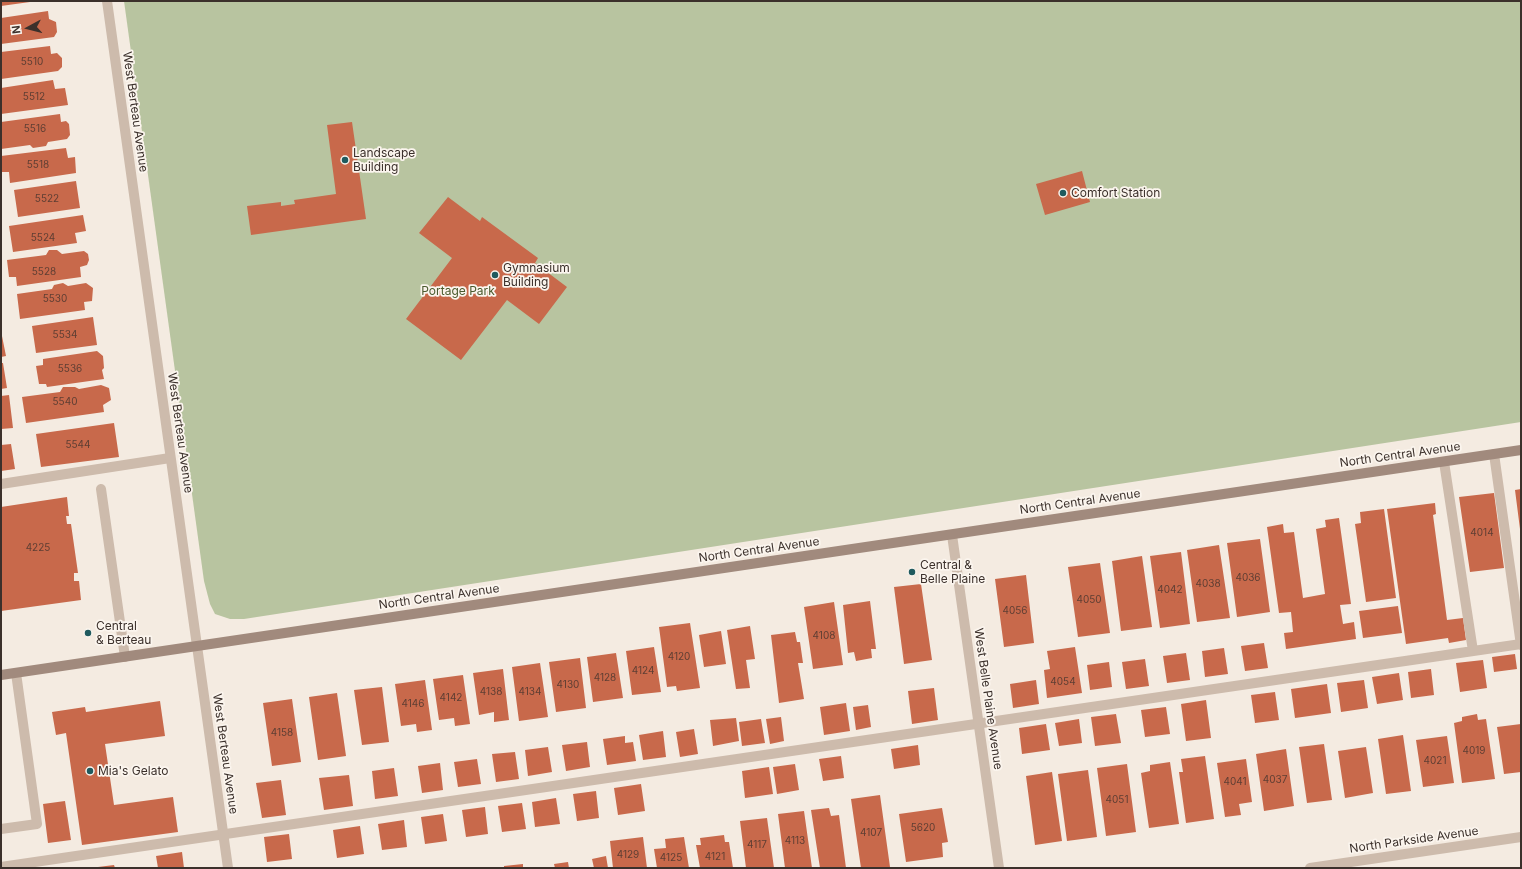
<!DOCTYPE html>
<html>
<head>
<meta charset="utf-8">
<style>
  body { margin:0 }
  #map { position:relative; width:1522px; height:869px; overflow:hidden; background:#f4ebe1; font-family:Inter,sans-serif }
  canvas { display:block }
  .frame { position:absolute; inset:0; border:2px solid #3b302b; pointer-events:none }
  .north { position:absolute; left:8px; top:8px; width:40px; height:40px; -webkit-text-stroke:3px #fbf5ee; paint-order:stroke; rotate:263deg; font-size:11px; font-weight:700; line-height:16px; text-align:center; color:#3b302b }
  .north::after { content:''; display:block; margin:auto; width:14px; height:18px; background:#3b302b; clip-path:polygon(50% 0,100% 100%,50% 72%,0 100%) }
</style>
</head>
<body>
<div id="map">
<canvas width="1522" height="869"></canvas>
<div class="frame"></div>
<div class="north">N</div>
</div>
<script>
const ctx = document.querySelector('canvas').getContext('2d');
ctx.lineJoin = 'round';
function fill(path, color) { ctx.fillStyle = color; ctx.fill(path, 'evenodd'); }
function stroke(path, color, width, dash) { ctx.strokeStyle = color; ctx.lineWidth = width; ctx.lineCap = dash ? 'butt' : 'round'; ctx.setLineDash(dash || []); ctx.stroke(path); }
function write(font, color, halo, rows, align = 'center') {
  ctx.font = font + ' Inter,sans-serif'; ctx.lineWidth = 3.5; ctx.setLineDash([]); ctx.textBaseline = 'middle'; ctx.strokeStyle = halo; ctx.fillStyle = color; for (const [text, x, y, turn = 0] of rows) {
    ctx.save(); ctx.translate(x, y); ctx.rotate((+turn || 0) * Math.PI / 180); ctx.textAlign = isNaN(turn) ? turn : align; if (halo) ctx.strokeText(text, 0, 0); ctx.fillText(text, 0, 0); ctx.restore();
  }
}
const green = new Path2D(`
  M 124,1 L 1521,1 L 1521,422 L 244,619 L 230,619 L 215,614 L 210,604 L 204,581 Z`);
const building = new Path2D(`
  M 1,1 L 30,1 L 30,2 L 1,6 Z
  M 48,11 L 49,19 L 56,22 L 57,32 L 54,37 L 1,44 L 1,18 Z
  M 50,46 L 51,54 L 57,53 L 62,58 L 62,67 L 58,71 L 1,79 L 1,52 Z
  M 53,80 L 55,89 L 65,88 L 68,105 L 1,114 L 1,88 Z
  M 60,114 L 61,122 L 66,121 L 69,124 L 70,135 L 67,139 L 48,142 L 46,146 L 33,148 L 30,145 L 1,149 L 1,122 Z
  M 352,122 L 366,219 L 251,235 L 247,206 L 281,202 L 281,206 L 295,204 L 294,200 L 336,194 L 327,125 Z
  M 66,148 L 68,158 L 75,157 L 76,173 L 10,183 L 9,172 L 1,172 L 1,156 Z
  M 1082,171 L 1090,202 L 1045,215 L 1036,184 Z
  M 76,181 L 80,208 L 18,217 L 14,190 Z
  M 448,197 L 480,221 L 482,217 L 538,258 L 535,263 L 567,287 L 539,324 L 507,300 L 461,360 L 406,319 L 452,258 L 419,233 Z
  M 83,215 L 86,231 L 75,233 L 77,243 L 13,252 L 9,226 Z
  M 49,250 L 57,250 L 62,254 L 84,251 L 88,254 L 89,260 L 87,265 L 80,267 L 81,277 L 17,286 L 16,277 L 9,277 L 7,260 L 46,255 Z
  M 63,283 L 68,286 L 86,283 L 93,288 L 92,301 L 84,302 L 85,310 L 20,319 L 17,294 L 52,289 L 54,285 Z
  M 93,317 L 97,345 L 36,353 L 32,326 Z
  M 1,331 L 6,356 L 1,357 Z
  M 97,351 L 103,356 L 104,368 L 102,370 L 104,379 L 47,387 L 46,384 L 39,384 L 36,366 L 43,365 L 43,359 Z
  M 1,363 L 3,363 L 7,388 L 1,389 Z
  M 101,385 L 109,388 L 111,400 L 103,405 L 104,412 L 26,423 L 22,397 L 60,392 L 63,387 L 75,387 L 79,389 Z
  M 9,395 L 13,428 L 1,429 L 1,396 Z
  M 114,423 L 119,457 L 41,467 L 36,434 Z
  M 11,444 L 15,469 L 1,471 L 1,445 Z
  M 1521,489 L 1521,529 L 1520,529 L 1515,490 Z
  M 1494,493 L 1504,568 L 1470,572 L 1459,497 Z
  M 67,497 L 69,516 L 66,516 L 67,524 L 71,524 L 78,573 L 74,573 L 74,581 L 79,581 L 81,600 L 1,611 L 1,507 Z
  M 1435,503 L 1436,514 L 1433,515 L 1447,620 L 1463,618 L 1466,640 L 1449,643 L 1448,638 L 1406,644 L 1387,509 Z
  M 1384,509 L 1396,598 L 1366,602 L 1355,524 L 1361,523 L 1360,512 Z
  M 1339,518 L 1351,604 L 1340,605 L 1343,624 L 1354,622 L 1356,639 L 1286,649 L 1284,633 L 1293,632 L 1291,612 L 1279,613 L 1267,527 L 1283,524 L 1284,533 L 1294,532 L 1303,598 L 1325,594 L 1316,529 L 1326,527 L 1325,520 Z
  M 1260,539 L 1270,612 L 1237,617 L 1227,543 Z
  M 1219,545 L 1230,618 L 1197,622 L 1187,550 Z
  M 1181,552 L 1190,624 L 1160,628 L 1150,556 Z
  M 1142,556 L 1152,627 L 1121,631 L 1112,561 Z
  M 1100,563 L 1110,633 L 1078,637 L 1068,567 Z
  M 1026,575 L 1034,643 L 1004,647 L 995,579 Z
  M 921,584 L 932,660 L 904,664 L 894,587 Z
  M 870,601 L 876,649 L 871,649 L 872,658 L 856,661 L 854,652 L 848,653 L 843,605 Z
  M 834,602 L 843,665 L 813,669 L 804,607 Z
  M 1398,606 L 1402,633 L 1363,638 L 1359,611 Z
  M 690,623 L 700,688 L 677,691 L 676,686 L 667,687 L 659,627 Z
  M 750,626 L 755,659 L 746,660 L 750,688 L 736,689 L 727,630 Z
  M 721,631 L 726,664 L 704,667 L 699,635 Z
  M 795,632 L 797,642 L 800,642 L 803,663 L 798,663 L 804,699 L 779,703 L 771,635 Z
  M 1264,643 L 1268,668 L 1245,671 L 1241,646 Z
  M 654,647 L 661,692 L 632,695 L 626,651 Z
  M 1075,647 L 1082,693 L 1047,698 L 1044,670 L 1050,669 L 1047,651 Z
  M 1224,648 L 1228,674 L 1205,677 L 1202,651 Z
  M 616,653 L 623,698 L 593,702 L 587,657 Z
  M 1186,653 L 1190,680 L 1167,683 L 1163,656 Z
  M 1515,654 L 1517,669 L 1494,672 L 1492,657 Z
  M 580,658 L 586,708 L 556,712 L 549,662 Z
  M 1145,659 L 1149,686 L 1126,689 L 1122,662 Z
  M 1483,660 L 1487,688 L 1460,692 L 1456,663 Z
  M 1109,662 L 1112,687 L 1090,690 L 1087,665 Z
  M 540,663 L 548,717 L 519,721 L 512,667 Z
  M 503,669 L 509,720 L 494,722 L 494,712 L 479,715 L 473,673 Z
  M 1431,669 L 1434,695 L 1411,698 L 1408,672 Z
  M 1399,673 L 1403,700 L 1377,704 L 1372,677 Z
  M 463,675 L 470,724 L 455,726 L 454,718 L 439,720 L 433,679 Z
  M 425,680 L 432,730 L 417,732 L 416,724 L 401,726 L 395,684 Z
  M 1036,680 L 1039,704 L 1013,708 L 1010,684 Z
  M 1364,680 L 1368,708 L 1341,712 L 1337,683 Z
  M 1327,684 L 1331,713 L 1295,718 L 1291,689 Z
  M 382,687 L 389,742 L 362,745 L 354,690 Z
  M 934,688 L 938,720 L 912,724 L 908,691 Z
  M 1275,692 L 1279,720 L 1255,723 L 1251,695 Z
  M 337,693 L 346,756 L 318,760 L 309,697 Z
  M 292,699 L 301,762 L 272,766 L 263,703 Z
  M 1206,700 L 1211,738 L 1186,741 L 1181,704 Z
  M 160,701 L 165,736 L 105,744 L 114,805 L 173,797 L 178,832 L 82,845 L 66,733 L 56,735 L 52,712 L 85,707 L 86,712 Z
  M 846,703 L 850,731 L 824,735 L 820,707 Z
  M 868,705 L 871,727 L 856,730 L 853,707 Z
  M 1166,707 L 1170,734 L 1145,737 L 1141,710 Z
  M 1116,714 L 1121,743 L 1095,746 L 1091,717 Z
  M 1477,714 L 1478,720 L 1486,719 L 1495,779 L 1462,783 L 1454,723 L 1462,721 L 1462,717 Z
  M 781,717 L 784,741 L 770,744 L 766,719 Z
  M 736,718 L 739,741 L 713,746 L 710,720 Z
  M 761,719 L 765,743 L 742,746 L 739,722 Z
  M 1079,719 L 1082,743 L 1059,746 L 1055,723 Z
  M 1046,724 L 1050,750 L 1022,754 L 1019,728 Z
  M 1521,724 L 1521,772 L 1504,774 L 1497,727 Z
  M 694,729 L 698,754 L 680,757 L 676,732 Z
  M 663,731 L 666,757 L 643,760 L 639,735 Z
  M 1403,735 L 1411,791 L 1386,794 L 1378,739 Z
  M 625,736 L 625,743 L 633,742 L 636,761 L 607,765 L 603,739 Z
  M 1447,736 L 1454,783 L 1423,787 L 1416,740 Z
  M 587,742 L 590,767 L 566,771 L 562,745 Z
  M 1324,744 L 1332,800 L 1307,803 L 1299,747 Z
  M 918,745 L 920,765 L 894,769 L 891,749 Z
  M 548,747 L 552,772 L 528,776 L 525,750 Z
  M 1366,747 L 1373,793 L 1345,798 L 1338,751 Z
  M 1286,749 L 1294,806 L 1264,811 L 1256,754 Z
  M 515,752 L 519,779 L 496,782 L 492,754 Z
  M 841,756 L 844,778 L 823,781 L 819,759 Z
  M 1205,756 L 1214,819 L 1186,823 L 1179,772 L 1183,772 L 1181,759 Z
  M 477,759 L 481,784 L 458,787 L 454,762 Z
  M 1246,759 L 1252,802 L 1239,804 L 1241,815 L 1225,817 L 1217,763 Z
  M 1170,762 L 1179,824 L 1149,828 L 1141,773 L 1150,771 L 1150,765 Z
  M 440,763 L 443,790 L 422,793 L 418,766 Z
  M 795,764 L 799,790 L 777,794 L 773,767 Z
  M 1127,764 L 1136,832 L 1106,836 L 1097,768 Z
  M 769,767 L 773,794 L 745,798 L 742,771 Z
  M 394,768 L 398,796 L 375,799 L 372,771 Z
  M 1088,770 L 1097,837 L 1067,841 L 1058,774 Z
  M 1052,772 L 1062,841 L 1035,845 L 1026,776 Z
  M 349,775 L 353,806 L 324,810 L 319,778 Z
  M 281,780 L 286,815 L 262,818 L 256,783 Z
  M 641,784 L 645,811 L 618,815 L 614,788 Z
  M 596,791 L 599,818 L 577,821 L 573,794 Z
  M 880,795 L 890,867 L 861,868 L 851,799 Z
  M 556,798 L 560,824 L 535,827 L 532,802 Z
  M 65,801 L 71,840 L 48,843 L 43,804 Z
  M 522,803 L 526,829 L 502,832 L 498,806 Z
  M 485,807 L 488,834 L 466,837 L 462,810 Z
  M 829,808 L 831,816 L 839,815 L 846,868 L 820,868 L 811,810 Z
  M 942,808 L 948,842 L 942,843 L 943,857 L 906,862 L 899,814 Z
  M 804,811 L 812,868 L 785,868 L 778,814 Z
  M 443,814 L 447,841 L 425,844 L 421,817 Z
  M 767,818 L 774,868 L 746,868 L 740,821 Z
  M 404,820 L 407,847 L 382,850 L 378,824 Z
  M 360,826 L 364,854 L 337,858 L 333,830 Z
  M 289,834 L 292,859 L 267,862 L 264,837 Z
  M 724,835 L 725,842 L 729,842 L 733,868 L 700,868 L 696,845 L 701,845 L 700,838 Z
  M 643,837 L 647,868 L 613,868 L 610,841 Z
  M 684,837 L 689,868 L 657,868 L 654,849 L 666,848 L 665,839 Z
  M 182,852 L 184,868 L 158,868 L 156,856 Z
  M 606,856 L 608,868 L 594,868 L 592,859 Z
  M 568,862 L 569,868 L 555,868 L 554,864 Z
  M 523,864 L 523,868 L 504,868 L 504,866 Z
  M 114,865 L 115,868 L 98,868 L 98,867 Z`);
const lane = new Path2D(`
  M 1494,454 L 1521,645
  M 1444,462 L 1473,651
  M 1,484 L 170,458
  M 101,489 L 125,657
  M 1,829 L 37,824 L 16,673
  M 1,867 L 1521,644`);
const street = new Path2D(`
  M 107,1 L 228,868
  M 952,535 L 999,868
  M 1310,868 L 1521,837`);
const secondary = new Path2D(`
  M 1,675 L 1521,450`);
const markers = [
  [345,160,4,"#1f5a5e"],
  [1063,193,4,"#1f5a5e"],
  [495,275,4,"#1f5a5e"],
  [912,572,4,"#1f5a5e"],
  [88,633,4,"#1f5a5e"],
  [90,771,4,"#1f5a5e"]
];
const numberNames = [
  ["5510",32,62],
  ["5512",34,97],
  ["5516",35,129],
  ["5518",38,165],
  ["5522",47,199],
  ["5524",43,238],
  ["5528",44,272],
  ["5530",55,299],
  ["5534",65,335],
  ["5536",70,369],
  ["5540",65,402],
  ["5544",78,445],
  ["4014",1482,533],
  ["4225",38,548],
  ["4036",1248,578],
  ["4038",1208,584],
  ["4042",1170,590],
  ["4050",1089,600],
  ["4056",1015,611],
  ["4108",824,636],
  ["4120",679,657],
  ["4124",643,671],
  ["4128",605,678],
  ["4054",1063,682],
  ["4130",568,685],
  ["4138",491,692],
  ["4134",530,692],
  ["4142",451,698],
  ["4146",413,704],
  ["4158",282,733],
  ["4019",1474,751],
  ["4021",1435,761],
  ["4037",1275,780],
  ["4041",1235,782],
  ["4051",1117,800],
  ["5620",923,828],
  ["4107",871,833],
  ["4113",795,841],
  ["4117",757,845],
  ["4129",628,855],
  ["4121",715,857],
  ["4125",671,858]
];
const streetNames = [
  ["West Berteau Avenue",135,112,82],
  ["West Berteau Avenue",180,433,82],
  ["North Central Avenue",1400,455,-8],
  ["North Central Avenue",1080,502,-8],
  ["North Central Avenue",759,550,-8],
  ["North Central Avenue",439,597,-8],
  ["West Belle Plaine Avenue",988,699,82],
  ["West Berteau Avenue",225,754,82],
  ["North Parkside Avenue",1414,840,-8]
];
const poiNames = [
  ["Landscape",353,153],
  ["Building",353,167],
  ["Comfort Station",1071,193],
  ["Gymnasium",503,268],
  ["Building",503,282],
  ["Central &",920,565],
  ["Belle Plaine",920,579],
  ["Central",96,626],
  ["& Berteau",96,640],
  ["Mia's Gelato",98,771]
];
const parkNames = [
  ["Portage Park",458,291]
];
fill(green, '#b8c4a0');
fill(building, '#c8694b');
stroke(lane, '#cdbbac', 10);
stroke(street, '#cdbbac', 10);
stroke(secondary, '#a18a7d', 10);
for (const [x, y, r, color] of markers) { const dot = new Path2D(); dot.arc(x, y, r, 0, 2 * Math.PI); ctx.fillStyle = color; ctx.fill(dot); stroke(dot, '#fbf5ee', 1.5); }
write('10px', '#5e3e33', null, numberNames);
write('12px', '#3b302b', '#fbf5ee', streetNames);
write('12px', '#3b302b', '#fbf5ee', poiNames, 'left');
write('12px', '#4a5a2e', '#fbf5ee', parkNames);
</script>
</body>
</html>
